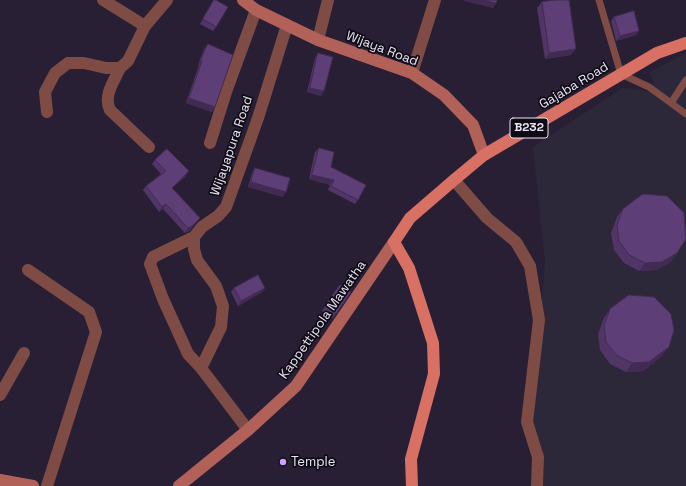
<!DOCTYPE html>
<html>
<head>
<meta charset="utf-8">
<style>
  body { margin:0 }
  canvas { display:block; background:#281f35 }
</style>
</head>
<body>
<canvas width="686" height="486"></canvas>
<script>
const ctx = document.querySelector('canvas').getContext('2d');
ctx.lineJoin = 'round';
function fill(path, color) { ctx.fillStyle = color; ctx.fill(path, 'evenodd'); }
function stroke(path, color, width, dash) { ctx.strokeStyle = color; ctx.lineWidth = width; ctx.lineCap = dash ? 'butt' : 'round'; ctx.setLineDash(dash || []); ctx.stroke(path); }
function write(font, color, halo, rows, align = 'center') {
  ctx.font = font + ' "Space Grotesk",sans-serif'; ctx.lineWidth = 3.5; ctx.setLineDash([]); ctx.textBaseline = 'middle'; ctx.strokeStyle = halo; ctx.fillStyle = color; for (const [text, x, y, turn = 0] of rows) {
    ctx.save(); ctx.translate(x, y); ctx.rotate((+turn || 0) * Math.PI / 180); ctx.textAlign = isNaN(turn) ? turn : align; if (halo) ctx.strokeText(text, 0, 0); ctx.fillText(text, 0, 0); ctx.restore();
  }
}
const industrial = new Path2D(`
  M 686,53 L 686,486 L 543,486 L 544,471 L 542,449 L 532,426 L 545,261 L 533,147 L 623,88 L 647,91 L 654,82 L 649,73 Z`);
const lane = new Path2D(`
  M 599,0 L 621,74 L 649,87 L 686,114
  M 671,103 L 686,80`);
const street = new Path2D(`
  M 103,0 L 145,26
  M 318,40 L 328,0
  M 120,68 C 114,81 103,96 110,110 L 149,147
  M 412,73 L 435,0
  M 47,112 L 45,92 L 55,73 L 68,63 L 84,63 L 106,68 L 120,68 L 128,61 L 145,26 L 167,0
  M 210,143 L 226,92 L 256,10
  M 454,180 L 487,218 L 516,242 L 530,266 L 539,320 L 527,422 L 538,457 L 537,486
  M 194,237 L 153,257 L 150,264 L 163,299 L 188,354 L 201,368
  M 28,270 L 89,312 L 96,332 L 47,486
  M 0,395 L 24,353
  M 248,430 L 201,368 L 221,327 L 223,306 L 216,286 L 197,260 L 194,249 L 194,237 L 202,227 L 218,216 L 226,207 L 258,118 L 287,25`);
const secondary = new Path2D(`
  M 243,0 L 256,10 L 318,40 L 412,73 L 444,95 L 473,125 L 484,155
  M 0,480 L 33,486
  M 179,486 L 248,430 L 296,386 L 394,242`);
const primary = new Path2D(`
  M 412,486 L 411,459 L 434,374 L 433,343 L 409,268 L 394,242 L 410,218 L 454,180 L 484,155 L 657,53 L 686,43`);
const wall = new Path2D(`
  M 214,0 L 216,27 L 213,31 L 200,24 Z
  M 542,2 L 571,55 L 545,59 L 537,8 Z
  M 614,17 L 639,31 L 636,35 L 616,41 L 611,21 Z
  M 208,44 L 215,107 L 212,112 L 186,103 L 199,65 L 198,65 L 204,49 Z
  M 318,53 L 321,96 L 307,92 L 315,58 Z
  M 319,148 L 331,167 L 358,200 L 355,204 L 328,190 L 330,185 L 309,179 L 315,152 Z
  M 155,160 L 186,176 L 172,188 L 200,218 L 189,231 L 185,233 L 163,209 L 159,212 L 143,190 L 146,186 L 161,174 L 152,164 Z
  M 255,168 L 283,197 L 248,187 L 252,173 Z
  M 623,209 L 677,253 L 671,262 L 656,270 L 639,271 L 624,263 L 614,250 L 611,233 L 617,217 Z
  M 340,285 L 351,292 L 333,318 L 322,311 Z
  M 234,288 L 262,292 L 238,306 L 231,292 Z
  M 610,309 L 663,355 L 643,371 L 626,372 L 610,364 L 600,350 L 598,334 L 604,318 Z`);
const shadedWall = new Path2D(`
  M 465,0 L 482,0 L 496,3 L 493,8 L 464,1 Z
  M 639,31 L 636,35 L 616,41 L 620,36 Z
  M 576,49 L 571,55 L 545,59 L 549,53 Z
  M 201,60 L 202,61 L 199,65 L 198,65 Z
  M 310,88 L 324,91 L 321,96 L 307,92 Z
  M 189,98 L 215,107 L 212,112 L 186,103 Z
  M 189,171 L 186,176 L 168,192 Z
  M 312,175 L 334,180 L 330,185 L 309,179 Z
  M 251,182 L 286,192 L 283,197 L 248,187 Z
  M 166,204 L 163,209 L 159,212 L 162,207 Z
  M 200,218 L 189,231 L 185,233 L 188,228 Z
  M 677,253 L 671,262 L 656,270 L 639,271 L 645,263 Z
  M 265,288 L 262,292 L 238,306 L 241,301 Z
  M 669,347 L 663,355 L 643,371 L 626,372 L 632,363 Z`);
const building = new Path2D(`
  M 214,0 L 216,0 L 228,7 L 216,27 L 203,19 Z
  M 482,0 L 497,0 L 496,3 Z
  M 555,0 L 569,0 L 576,49 L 549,53 L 542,2 Z
  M 634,11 L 639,31 L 620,36 L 614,17 Z
  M 208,44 L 233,55 L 215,107 L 189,98 L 202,61 L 201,60 Z
  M 318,53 L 333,57 L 324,91 L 310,88 Z
  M 319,148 L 334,152 L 331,167 L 366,185 L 358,200 L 331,186 L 334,180 L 312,175 Z
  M 167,149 L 189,171 L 172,188 L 200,218 L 192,226 L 188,228 L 166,204 L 162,207 L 146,186 L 166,171 L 155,160 Z
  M 255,168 L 290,178 L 286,192 L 251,182 Z
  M 643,194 L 667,196 L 684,213 L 686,239 L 677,253 L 662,262 L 645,263 L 629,255 L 619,241 L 617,225 L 623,209 Z
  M 258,275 L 265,288 L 241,301 L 234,288 Z
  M 340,285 L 351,292 L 336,314 L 325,306 Z
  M 629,295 L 654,297 L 671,314 L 674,330 L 669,347 L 649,362 L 632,363 L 616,355 L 606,342 L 604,325 L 610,309 Z`);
const markers = [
  [283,462,4,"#d19dfe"]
];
const shields = [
  [529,128,38]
];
const shieldNames = [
  ["B232",529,128]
];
const streetNames = [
  ["Wijaya Road",382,49,21],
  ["Gajaba Road",574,86,-31],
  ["Wijayapura Road",232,146,-71],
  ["Kappettipola Mawatha",323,320,-55]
];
const poiNames = [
  ["Temple",291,462]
];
fill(industrial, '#2d2839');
stroke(lane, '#7f4c45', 7);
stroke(street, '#7f4c45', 12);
stroke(secondary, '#b16157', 12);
stroke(primary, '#d97064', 12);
fill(wall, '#503566');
fill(shadedWall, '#412b53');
fill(building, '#5d3e77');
stroke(building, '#412b53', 1);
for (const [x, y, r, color] of markers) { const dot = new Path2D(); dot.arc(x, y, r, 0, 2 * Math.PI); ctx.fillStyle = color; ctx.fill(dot); stroke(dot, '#0f0b15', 1.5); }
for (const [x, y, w] of shields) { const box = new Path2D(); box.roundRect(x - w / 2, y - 10, w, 20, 3); ctx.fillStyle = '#0f0b15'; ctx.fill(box); stroke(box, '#ebe6f5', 1); }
write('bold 12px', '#ebe6f5', null, shieldNames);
write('13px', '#ebe6f5', '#0f0b15', streetNames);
write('13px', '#ebe6f5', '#0f0b15', poiNames, 'left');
</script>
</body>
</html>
